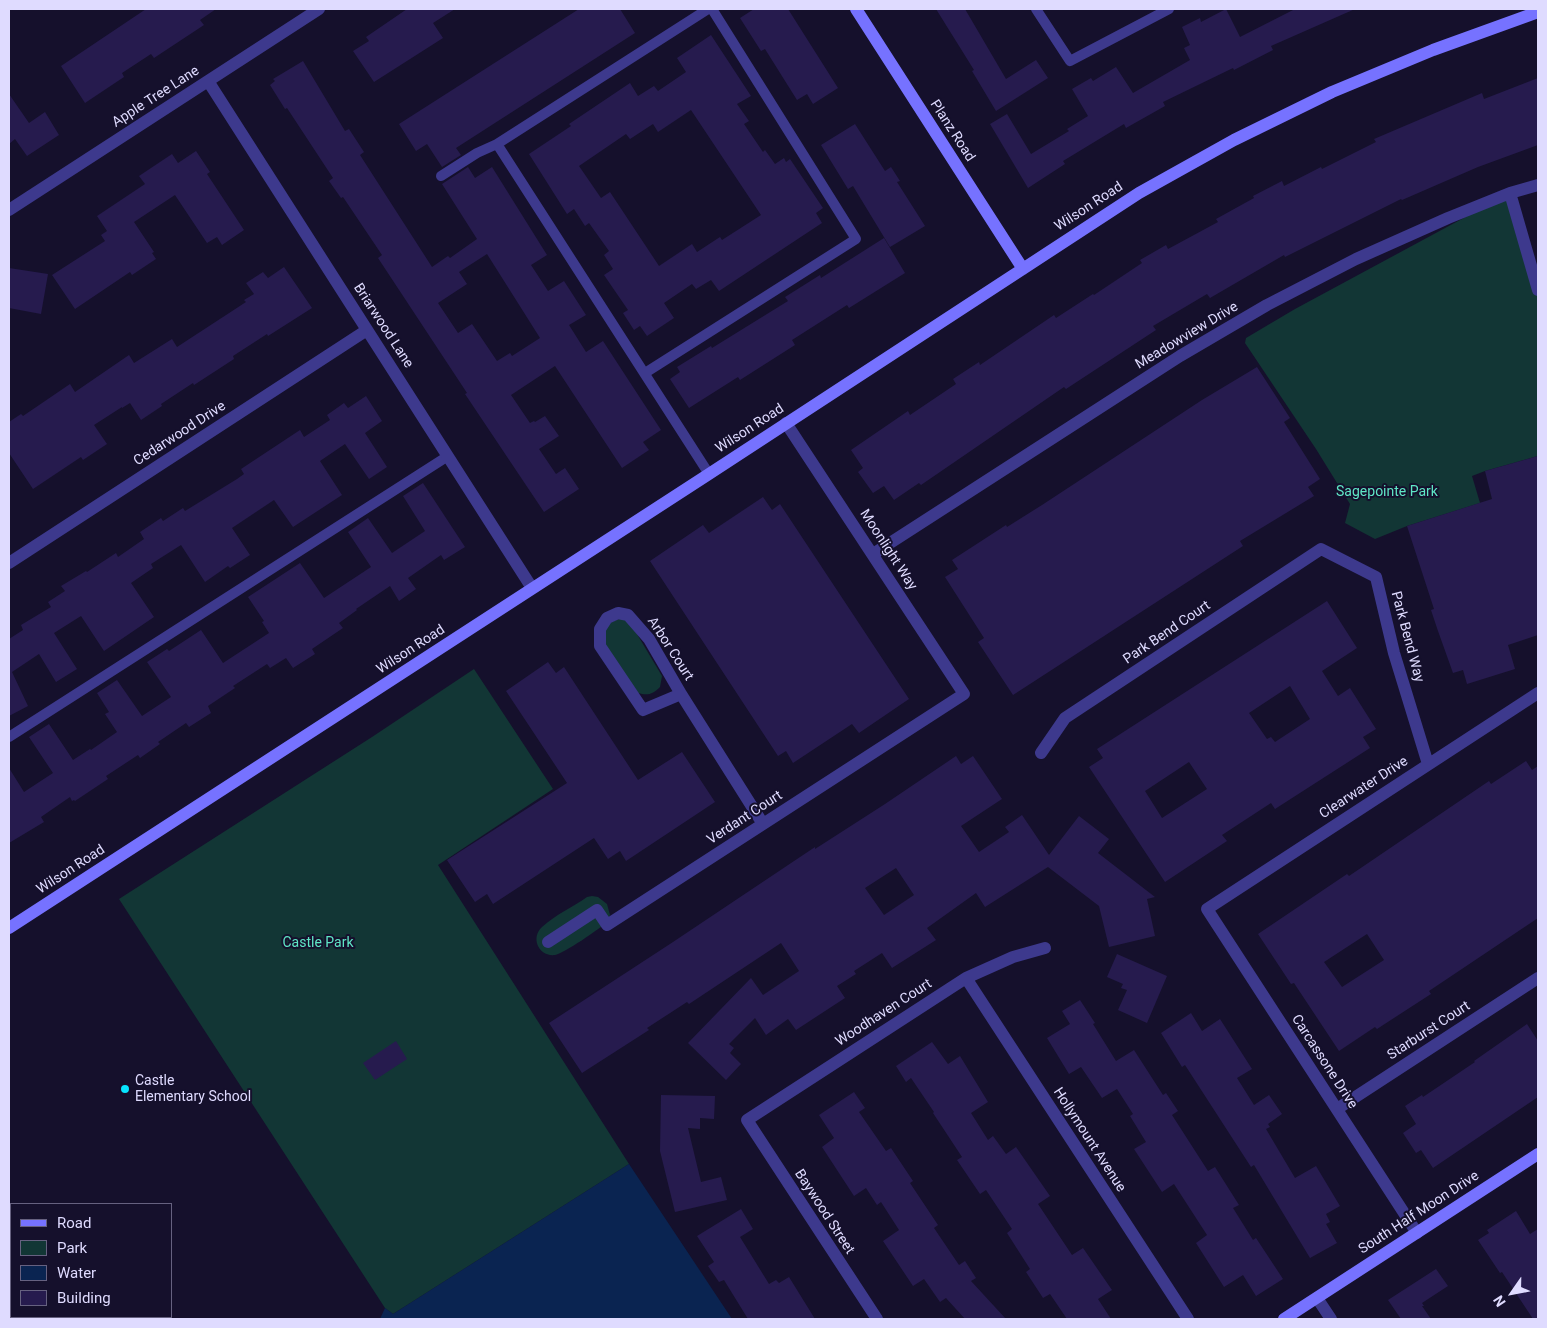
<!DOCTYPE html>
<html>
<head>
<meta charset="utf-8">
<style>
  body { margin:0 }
  #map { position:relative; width:1547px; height:1328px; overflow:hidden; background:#15102c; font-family:Roboto,sans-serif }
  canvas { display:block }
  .frame { position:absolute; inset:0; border:10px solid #dfdbff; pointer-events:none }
  .legend { position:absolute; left:10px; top:1203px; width:162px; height:115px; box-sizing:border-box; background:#15102c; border:1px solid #666180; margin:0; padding:6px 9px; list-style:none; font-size:15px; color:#dfdbff }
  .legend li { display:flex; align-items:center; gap:10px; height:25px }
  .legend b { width:25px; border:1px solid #666180 }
  .north { position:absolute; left:1487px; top:1268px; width:50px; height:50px; -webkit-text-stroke:4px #15102c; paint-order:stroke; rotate:237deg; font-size:14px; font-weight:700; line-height:20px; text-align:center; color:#dfdbff }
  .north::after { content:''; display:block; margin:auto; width:18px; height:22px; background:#dfdbff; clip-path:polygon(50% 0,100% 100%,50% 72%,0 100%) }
</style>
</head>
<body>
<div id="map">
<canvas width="1547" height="1328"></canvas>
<div class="frame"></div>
<ul class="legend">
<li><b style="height:6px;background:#7672ff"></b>Road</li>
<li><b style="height:14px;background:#123635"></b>Park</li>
<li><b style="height:14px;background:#0a2451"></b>Water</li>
<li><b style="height:14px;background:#261b4e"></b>Building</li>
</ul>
<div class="north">N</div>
</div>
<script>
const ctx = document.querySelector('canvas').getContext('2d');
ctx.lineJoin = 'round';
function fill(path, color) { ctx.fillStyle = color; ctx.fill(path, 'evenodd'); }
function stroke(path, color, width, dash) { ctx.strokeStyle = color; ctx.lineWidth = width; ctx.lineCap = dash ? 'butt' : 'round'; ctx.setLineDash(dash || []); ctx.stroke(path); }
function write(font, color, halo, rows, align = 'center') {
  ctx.font = font + ' Roboto,sans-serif'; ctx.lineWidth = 4; ctx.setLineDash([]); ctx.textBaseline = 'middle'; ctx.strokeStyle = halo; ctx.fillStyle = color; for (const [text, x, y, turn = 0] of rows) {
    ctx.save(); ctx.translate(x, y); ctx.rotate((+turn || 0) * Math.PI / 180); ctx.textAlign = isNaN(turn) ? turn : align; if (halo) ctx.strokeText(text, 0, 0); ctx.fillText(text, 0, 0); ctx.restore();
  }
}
const green = new Path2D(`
  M 1510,193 L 1538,290 L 1538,456 L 1485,471 L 1472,476 L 1480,503 L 1407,526 L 1375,539 L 1345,523 L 1350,504 L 1316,449 L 1245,343 L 1246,338 L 1295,309 Z
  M 622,618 L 631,624 L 662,676 L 660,687 C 653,694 648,696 638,693 L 603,642 L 603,625 Z
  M 474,669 L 553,789 L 438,865 L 629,1164 L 393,1314 L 385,1308 L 119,899 L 372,737 Z
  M 592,896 L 598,897 L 607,904 L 610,915 L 607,922 C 601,928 563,954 555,955 C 539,957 530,938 542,927 C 555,915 573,907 587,897 Z`);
const water = new Path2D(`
  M 629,1164 L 732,1319 L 380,1319 L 385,1308 L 393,1314 Z`);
const building = new Path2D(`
  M 146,9 L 216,9 L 200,20 L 204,25 L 154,58 L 151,54 L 122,73 L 124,77 L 85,103 L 61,66 Z
  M 407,9 L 455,9 L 433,23 L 443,38 L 374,82 L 353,51 L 369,41 L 366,37 Z
  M 579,9 L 620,9 L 635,33 L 456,148 L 461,155 L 442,167 L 427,144 L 416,151 L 399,124 Z
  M 754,9 L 788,9 L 838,88 L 813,104 L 807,94 L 797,100 L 765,49 L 761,51 L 740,18 Z
  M 936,9 L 965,9 L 1006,79 L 1036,60 L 1048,78 L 996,111 L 972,71 L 974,70 Z
  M 1226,9 L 1240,37 L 1295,9 L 1355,9 L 1271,46 L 1273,50 L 1234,70 L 1233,68 L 1163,102 L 1165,106 L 1126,128 L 1124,124 L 1063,161 L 1065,164 L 1028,188 L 990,124 L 1007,114 L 1031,154 L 1069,131 L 1067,129 L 1088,116 L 1072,89 L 1091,78 L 1093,81 L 1116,67 L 1133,93 L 1190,60 L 1184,48 L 1190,45 L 1182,27 L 1200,18 L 1201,22 Z
  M 711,35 L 751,96 L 737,104 L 749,121 L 744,124 L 763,152 L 765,150 L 775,164 L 784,158 L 786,162 L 790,159 L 823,208 L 816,213 L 822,223 L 719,291 L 711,280 L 696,289 L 692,284 L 664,303 L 674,318 L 647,336 L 640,326 L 634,330 L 623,313 L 628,310 L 604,275 L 613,269 L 604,255 L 609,251 L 589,223 L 585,226 L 574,209 L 567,214 L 529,154 L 571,126 L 569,124 L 630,83 L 638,96 L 654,86 L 658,91 L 686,72 L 677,58 ZM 691,110 L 761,215 L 722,240 L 720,237 L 697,252 L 692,244 L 659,266 L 610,192 L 601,198 L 579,166 L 626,134 L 630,139 L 653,124 L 658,132 Z
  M 303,61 L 345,131 L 349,129 L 364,152 L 360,155 L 432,267 L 448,256 L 450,258 L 477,239 L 442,184 L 468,167 L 475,178 L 492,167 L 547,255 L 531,265 L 548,291 L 564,281 L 586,315 L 569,325 L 586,352 L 603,341 L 661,430 L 643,442 L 649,450 L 622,468 L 555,366 L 511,395 L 530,423 L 534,421 L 535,422 L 545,416 L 559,436 L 539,449 L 556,474 L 565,468 L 579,489 L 544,512 L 465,394 L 467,393 L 378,258 L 382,255 L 343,197 L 341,198 L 329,181 L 333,178 L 287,108 L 285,109 L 270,85 L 275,81 L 273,79 ZM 487,254 L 540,338 L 512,356 L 510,353 L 497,361 L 472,324 L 458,333 L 438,303 L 467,284 L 459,272 Z
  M 1538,78 L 1538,145 L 1478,167 L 1402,200 L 1401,199 L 1285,257 L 1284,255 L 1210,298 L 1207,294 L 1153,326 L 1156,330 L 1066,389 L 1064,387 L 921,485 L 919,483 L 894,500 L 884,486 L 873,493 L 858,472 L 863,468 L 851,450 L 908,411 L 910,415 L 956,384 L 953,379 L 979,362 L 980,365 L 1054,315 L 1056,318 L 1093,294 L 1094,295 L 1142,263 L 1140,260 L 1166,245 L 1168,249 L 1218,222 L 1216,219 L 1254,198 L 1253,196 L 1282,181 L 1284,186 L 1321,167 L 1322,169 L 1376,142 L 1374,139 L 1482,93 L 1484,99 Z
  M 9,94 L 29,123 L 45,112 L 59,135 L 27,156 L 15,139 L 9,144 Z
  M 855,124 L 885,171 L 891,167 L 900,181 L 897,182 L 925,226 L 890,247 L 853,186 L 848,189 L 821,145 Z
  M 196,151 L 210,172 L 207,174 L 244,230 L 222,245 L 217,237 L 207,243 L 175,195 L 134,222 L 154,252 L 152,253 L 156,259 L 132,275 L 130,272 L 75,309 L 52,275 L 105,241 L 101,235 L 107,231 L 97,216 L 145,184 L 139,176 L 172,154 L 178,163 Z
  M 884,238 L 905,273 L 849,308 L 847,305 L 792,340 L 795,345 L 740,380 L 738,377 L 689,408 L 670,379 L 680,372 L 677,367 L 711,346 L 712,348 L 788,301 L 785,297 L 820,275 L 821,278 Z
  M 284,267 L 312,308 L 268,336 L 267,334 L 233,356 L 234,359 L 194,385 L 193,383 L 161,404 L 162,406 L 141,420 L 130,403 L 122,408 L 122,407 L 94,425 L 107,444 L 83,460 L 81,457 L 33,489 L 9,453 L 9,422 L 21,414 L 23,416 L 70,384 L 75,392 L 129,355 L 134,363 L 172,339 L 177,347 L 246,302 L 244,300 L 254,294 L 246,283 L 263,272 L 268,278 Z
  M 9,268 L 48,274 L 41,314 L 9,308 Z
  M 1257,367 L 1290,418 L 1284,422 L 1320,479 L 1308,487 L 1314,496 L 1240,541 L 1243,546 L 1013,695 L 978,642 L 984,638 L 945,577 L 958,569 L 952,560 L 1006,525 L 1007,527 L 1042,505 L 1202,400 Z
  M 366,396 L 382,421 L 365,433 L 387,467 L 369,479 L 345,444 L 320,461 L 342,495 L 293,527 L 274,500 L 232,528 L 250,555 L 230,568 L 228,566 L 205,582 L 181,545 L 151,564 L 153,568 L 131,583 L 154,617 L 104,651 L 81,616 L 54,633 L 77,669 L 56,682 L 39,654 L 12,672 L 28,706 L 9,716 L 9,639 L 23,630 L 21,625 L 51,607 L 48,602 L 65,591 L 61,586 L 86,571 L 87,572 L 116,553 L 118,557 L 144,539 L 140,532 L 161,518 L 163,521 L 183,508 L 185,511 L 237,479 L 244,474 L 241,469 L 300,430 L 304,437 L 330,420 L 327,415 L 344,403 L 348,408 Z
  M 1538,456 L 1538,635 L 1508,645 L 1515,669 L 1467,684 L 1463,670 L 1453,673 L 1438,631 L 1431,610 L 1434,609 L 1407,526 L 1492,499 L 1485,471 Z
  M 423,483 L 465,547 L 444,560 L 441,555 L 408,578 L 416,589 L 399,601 L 390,586 L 356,609 L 357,610 L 339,623 L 343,628 L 312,649 L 315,654 L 293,668 L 286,658 L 270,668 L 267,664 L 233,686 L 235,688 L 208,706 L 211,713 L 189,727 L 186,723 L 158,742 L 160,744 L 140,758 L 138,755 L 106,776 L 108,779 L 75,801 L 74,800 L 72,801 L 70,797 L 41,817 L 44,822 L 9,843 L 9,768 L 24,792 L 53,773 L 29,737 L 49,724 L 73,760 L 90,749 L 91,750 L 117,732 L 105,714 L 109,712 L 97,693 L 117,680 L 142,716 L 171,697 L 147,662 L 167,649 L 169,651 L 201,630 L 223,663 L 269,633 L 262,622 L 264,621 L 248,597 L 300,563 L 324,598 L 371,567 L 348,532 L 368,518 L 392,553 L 425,531 L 403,496 Z
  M 763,497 L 772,510 L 780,504 L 909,699 L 859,733 L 852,724 L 793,763 L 786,751 L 778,756 L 650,561 L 703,525 L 709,533 Z
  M 1327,601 L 1357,648 L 1322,671 L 1338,696 L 1350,688 L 1376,729 L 1363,737 L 1370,748 L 1275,809 L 1271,803 L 1222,835 L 1227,841 L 1165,882 L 1089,767 L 1103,758 L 1097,749 ZM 1290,686 L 1310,719 L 1275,742 L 1271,737 L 1267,739 L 1249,713 ZM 1189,762 L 1207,789 L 1162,818 L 1145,791 Z
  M 548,662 L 556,673 L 564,667 L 638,780 L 682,752 L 715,802 L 626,861 L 620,851 L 608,859 L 594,838 L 493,904 L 487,894 L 475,902 L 447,860 L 567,783 L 506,691 Z
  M 956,756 L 961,764 L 973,756 L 1002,799 L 961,826 L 979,852 L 1009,832 L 1005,827 L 1022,815 L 1049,855 L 1079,816 L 1109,839 L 1098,853 L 1155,897 L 1147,899 L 1155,936 L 1109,947 L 1099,906 L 1048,867 L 985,907 L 976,893 L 927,928 L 936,940 L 892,968 L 882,953 L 854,971 L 856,974 L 837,986 L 845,998 L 796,1030 L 788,1019 L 766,1035 L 755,1018 L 729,1044 L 734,1048 L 730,1053 L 741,1064 L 726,1080 L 688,1043 L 751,978 L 763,995 L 799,971 L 781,943 L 689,1004 L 687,1002 L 647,1028 L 649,1030 L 582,1073 L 549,1023 L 673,942 L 815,847 L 815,849 L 885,804 ZM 896,868 L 914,895 L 884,915 L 865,888 Z
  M 1526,761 L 1532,770 L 1538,766 L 1538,918 L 1429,991 L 1431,994 L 1414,1005 L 1377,1029 L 1375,1027 L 1339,1051 L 1294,983 L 1291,984 L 1258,934 L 1347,874 L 1349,876 L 1489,781 L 1491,784 ZM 1367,934 L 1384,960 L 1342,987 L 1324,962 Z
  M 1117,954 L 1167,976 L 1147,1023 L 1118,1010 L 1127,990 L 1121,988 L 1123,984 L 1107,977 Z
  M 1080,1000 L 1095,1023 L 1093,1024 L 1116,1061 L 1134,1050 L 1163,1095 L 1166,1093 L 1178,1111 L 1172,1115 L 1208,1171 L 1215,1167 L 1239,1205 L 1233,1208 L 1253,1240 L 1256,1238 L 1283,1279 L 1256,1296 L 1243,1275 L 1224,1287 L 1196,1243 L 1207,1235 L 1174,1184 L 1162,1192 L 1134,1149 L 1146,1142 L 1130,1116 L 1133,1114 L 1117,1089 L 1102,1098 L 1081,1067 L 1069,1074 L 1047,1038 L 1070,1024 L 1062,1011 Z
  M 1191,1013 L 1202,1031 L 1220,1019 L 1252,1069 L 1237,1078 L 1254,1105 L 1269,1095 L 1282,1114 L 1268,1124 L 1270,1127 L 1266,1129 L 1295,1178 L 1316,1166 L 1340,1206 L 1326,1214 L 1330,1222 L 1326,1224 L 1337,1243 L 1310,1258 L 1254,1165 L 1251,1167 L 1185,1065 L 1182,1067 L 1161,1033 Z
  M 1527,1024 L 1538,1041 L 1538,1097 L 1433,1168 L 1421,1150 L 1416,1153 L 1403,1133 L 1416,1124 L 1405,1106 L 1422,1095 L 1423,1097 L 1475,1062 L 1474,1061 Z
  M 396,1041 L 407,1059 L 375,1080 L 363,1063 Z
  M 932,1042 L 948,1064 L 960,1056 L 988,1102 L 971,1113 L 988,1140 L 993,1136 L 1006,1154 L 1016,1147 L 1050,1196 L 1038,1204 L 1072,1255 L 1083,1248 L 1112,1290 L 1098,1299 L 1111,1319 L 1067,1319 L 1050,1294 L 1043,1298 L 1026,1272 L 1030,1269 L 1007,1233 L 1012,1229 L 986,1190 L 980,1194 L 957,1160 L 962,1157 L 933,1113 L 934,1112 L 911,1078 L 906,1082 L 896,1066 Z
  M 854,1092 L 865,1108 L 859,1112 L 886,1151 L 891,1148 L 913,1181 L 910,1183 L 938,1225 L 934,1228 L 959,1265 L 965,1261 L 976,1278 L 971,1281 L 1006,1319 L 965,1319 L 946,1298 L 940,1302 L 924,1279 L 913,1286 L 883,1241 L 899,1230 L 881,1202 L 877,1205 L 866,1188 L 854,1196 L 822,1147 L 834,1138 L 819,1115 Z
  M 661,1095 L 715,1096 L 714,1119 L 700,1118 L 700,1129 L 688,1128 L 701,1182 L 721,1177 L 727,1200 L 675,1212 L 660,1151 Z
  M 741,1209 L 753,1229 L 740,1237 L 769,1284 L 776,1280 L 779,1283 L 789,1277 L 815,1319 L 748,1319 L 724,1280 L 719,1282 L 708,1266 L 714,1262 L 697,1236 Z
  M 1516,1211 L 1530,1234 L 1538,1229 L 1538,1319 L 1533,1319 L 1502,1272 L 1500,1273 L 1478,1240 L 1489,1233 L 1487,1230 Z
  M 1436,1269 L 1448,1286 L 1422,1303 L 1424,1306 L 1422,1306 L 1431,1319 L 1401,1319 L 1388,1300 Z`);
const lane = new Path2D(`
  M 708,9 L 497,144 L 709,474
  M 1036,9 L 1070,61 L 1169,9
  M 441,176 L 477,153 L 497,144
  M 645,373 L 856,239 L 712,9
  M 9,737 L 448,456`);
const street = new Path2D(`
  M 208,81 L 532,588
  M 1510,193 L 1538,290
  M 9,210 L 319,9
  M 873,554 L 1180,356 L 1267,305 L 1356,259 L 1448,218 L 1510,193 L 1538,185
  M 9,563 L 367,330
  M 681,694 L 649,639 L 628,615 L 618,613 L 607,618 L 600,629 L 600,646 L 643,710 L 681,694 L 763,824
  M 1041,753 L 1065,718 L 1321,549 L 1376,577 L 1394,653 L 1428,764
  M 548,942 L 597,910 L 607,925 L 964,694 L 786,423
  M 966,978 L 1188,1319
  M 1337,1109 L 1538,978
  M 1417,1233 L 1207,909 L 1538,693
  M 1317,1298 L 1331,1319
  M 877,1319 L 747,1120 L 966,978 L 1013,957 L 1045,948`);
const secondary = new Path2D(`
  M 856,9 L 1023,269
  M 9,928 L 709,474 L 1139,193 L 1234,140 L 1332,92 L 1433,50 L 1538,12
  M 1284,1319 L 1538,1154`);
const markers = [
  [125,1089,5,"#07e4ff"]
];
const streetNames = [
  ["Apple Tree Lane",156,97,-33],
  ["Planz Road",952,131,57],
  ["Wilson Road",1089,207,-33],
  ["Briarwood Lane",383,326,57],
  ["Meadowview Drive",1187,336,-31],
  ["Wilson Road",750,429,-33],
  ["Cedarwood Drive",180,434,-33],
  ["Moonlight Way",888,550,57],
  ["Park Bend Court",1167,633,-34],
  ["Park Bend Way",1407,637,75],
  ["Arbor Court",670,649,57],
  ["Wilson Road",411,650,-33],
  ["Clearwater Drive",1364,788,-33],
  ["Verdant Court",745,818,-33],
  ["Wilson Road",71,870,-33],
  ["Woodhaven Court",884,1013,-33],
  ["Starburst Court",1429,1031,-33],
  ["Carcassone Drive",1324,1062,57],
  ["Hollymount Avenue",1089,1140,57],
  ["Baywood Street",824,1212,57],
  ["South Half Moon Drive",1419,1213,-33]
];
const parkNames = [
  ["Sagepointe Park",1387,492],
  ["Castle Park",318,943]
];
const poiNames = [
  ["Castle",135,1081],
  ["Elementary School",135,1097]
];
fill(green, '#123635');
fill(water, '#0a2451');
fill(building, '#261b4e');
stroke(lane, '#3d398d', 10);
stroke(street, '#3d398d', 12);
stroke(secondary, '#7672ff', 12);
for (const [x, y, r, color] of markers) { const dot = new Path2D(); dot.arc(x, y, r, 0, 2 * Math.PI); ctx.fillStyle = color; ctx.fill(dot); stroke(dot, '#15102c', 2); }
write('14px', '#dfdbff', '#15102c', streetNames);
write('14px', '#5fe6c6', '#15102c', parkNames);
write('14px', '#dfdbff', '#15102c', poiNames, 'left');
</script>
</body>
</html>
